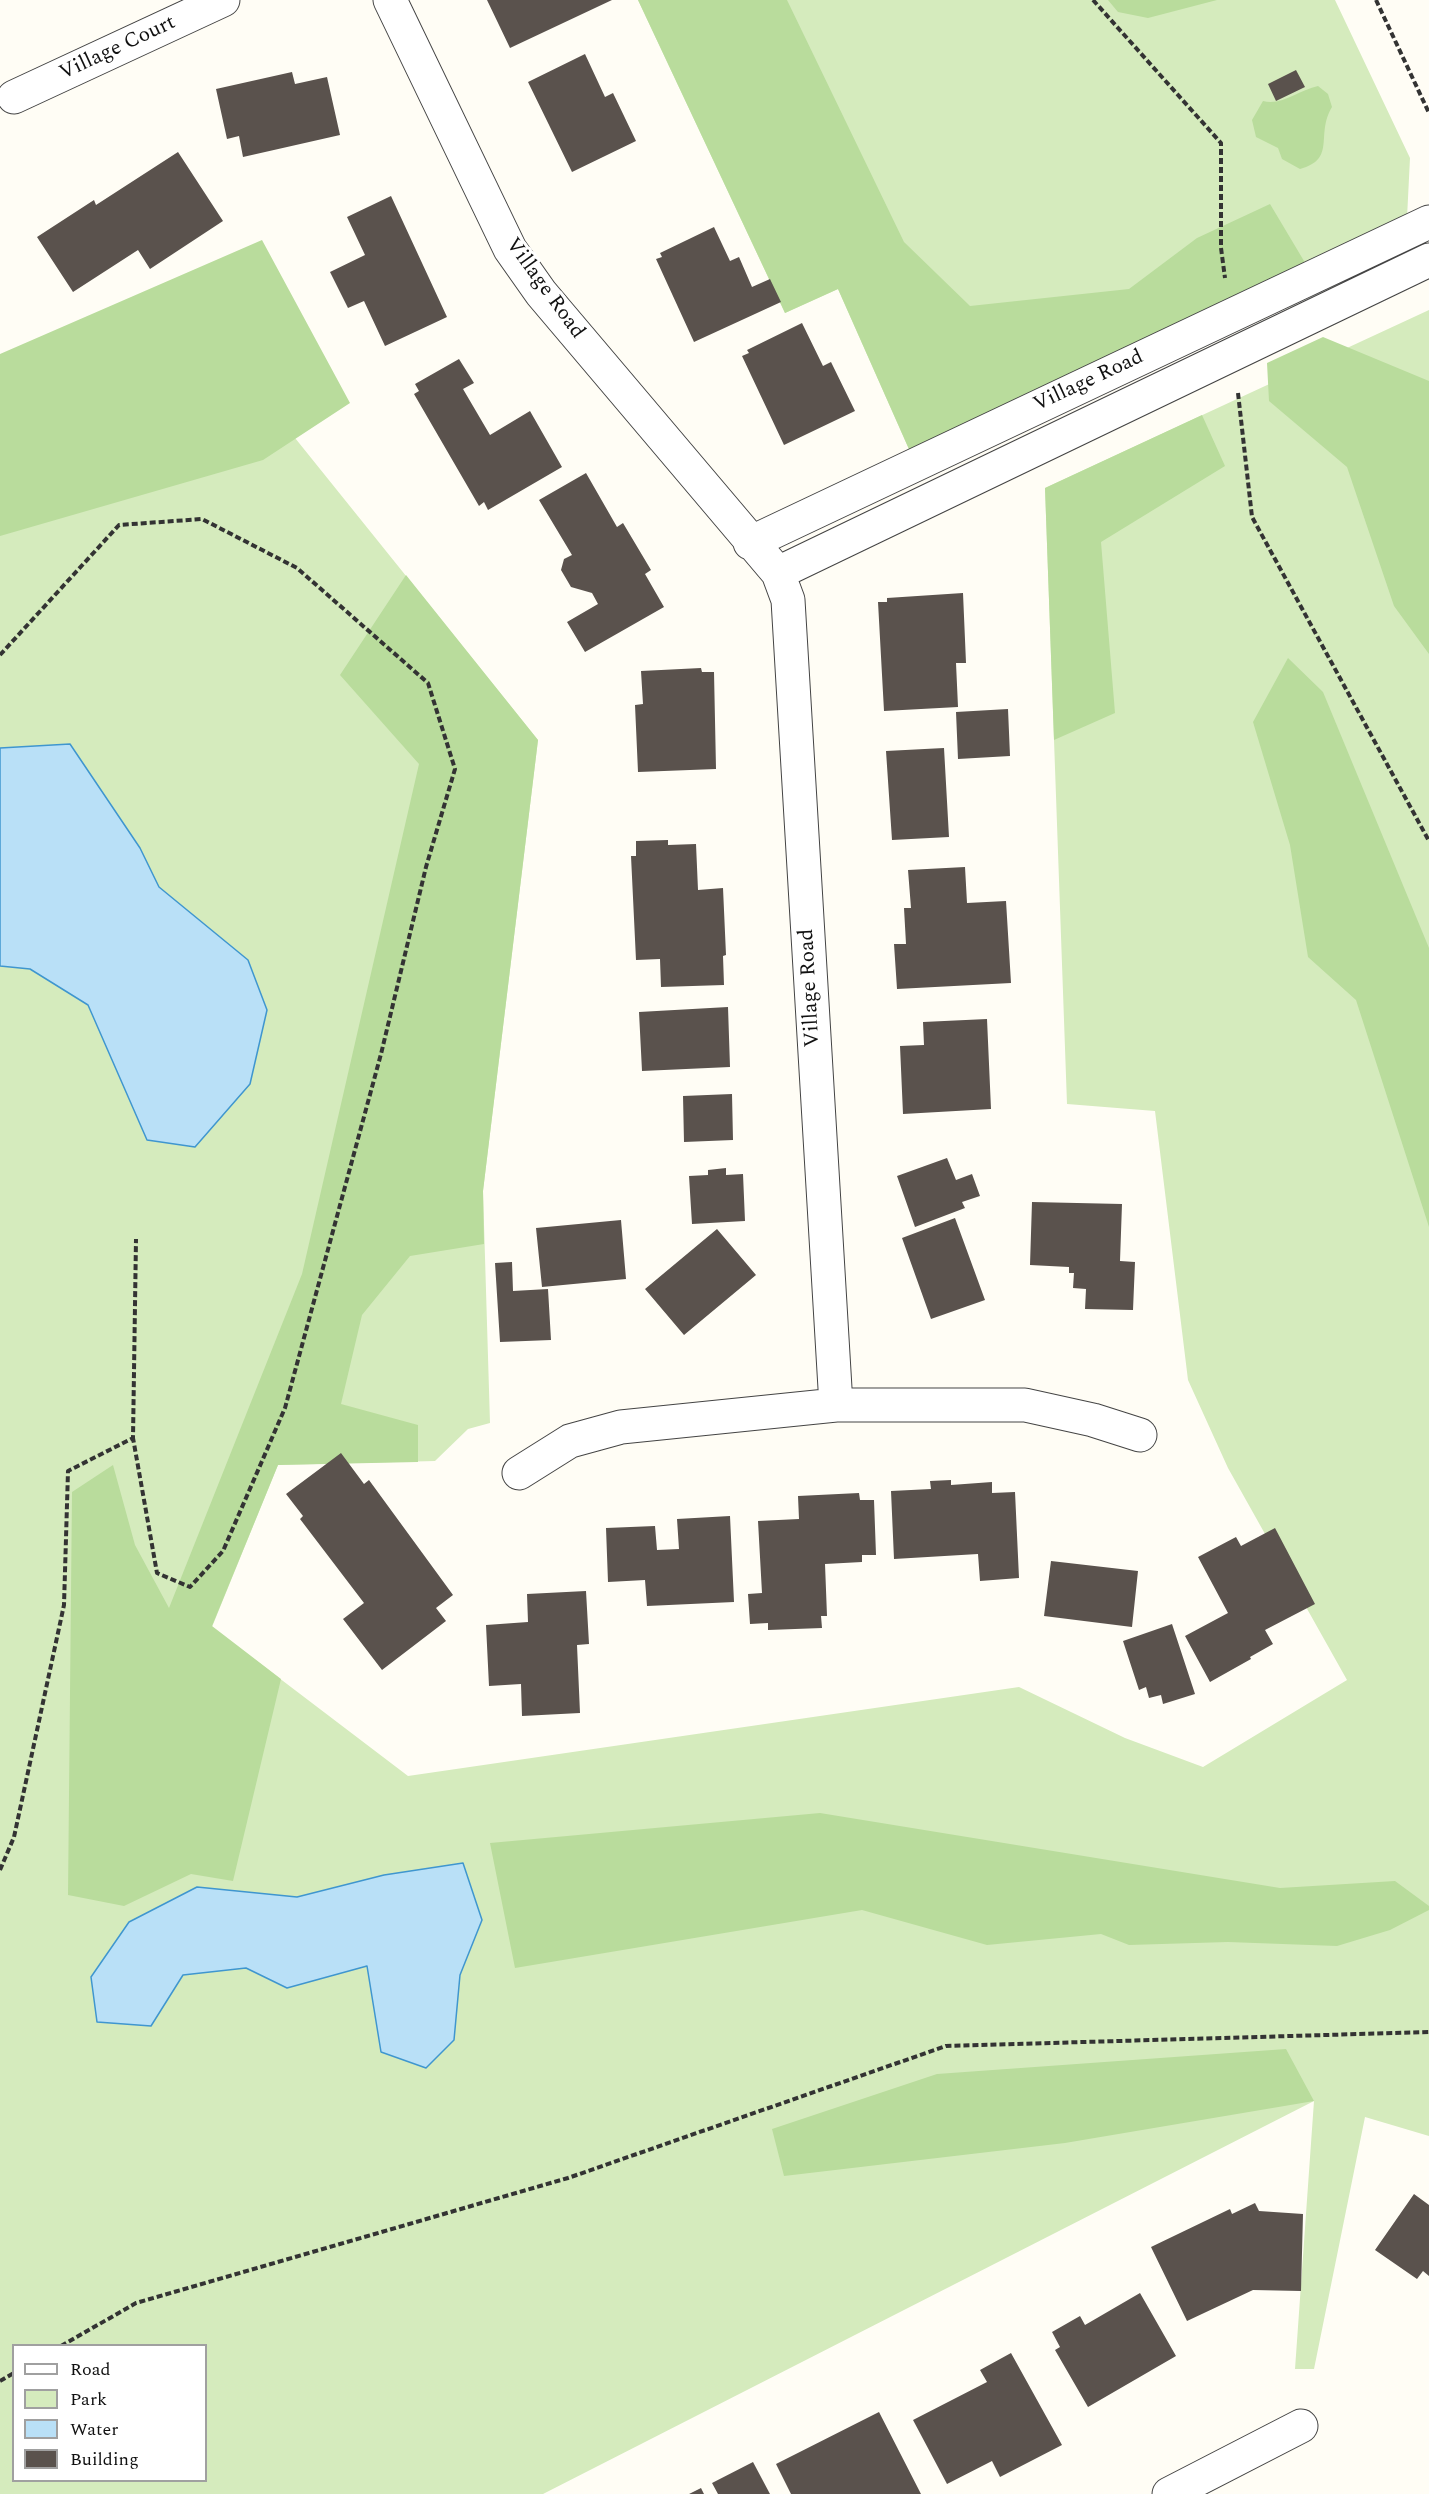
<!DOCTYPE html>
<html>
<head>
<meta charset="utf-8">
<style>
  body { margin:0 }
  #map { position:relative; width:1429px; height:2494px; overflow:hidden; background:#fffdf5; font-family:Spectral,serif }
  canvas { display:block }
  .legend { position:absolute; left:12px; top:2344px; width:195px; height:138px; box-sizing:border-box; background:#fff; border:2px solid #a0a0a0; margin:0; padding:8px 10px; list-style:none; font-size:18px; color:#111 }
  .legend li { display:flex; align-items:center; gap:12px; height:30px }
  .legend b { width:30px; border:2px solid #a0a0a0 }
</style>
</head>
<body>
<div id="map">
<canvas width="1429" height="2494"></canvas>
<ul class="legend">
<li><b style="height:8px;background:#fff"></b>Road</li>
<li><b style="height:16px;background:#d5ebbd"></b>Park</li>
<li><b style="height:16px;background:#b9e0f7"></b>Water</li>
<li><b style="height:16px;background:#5a524d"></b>Building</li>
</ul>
</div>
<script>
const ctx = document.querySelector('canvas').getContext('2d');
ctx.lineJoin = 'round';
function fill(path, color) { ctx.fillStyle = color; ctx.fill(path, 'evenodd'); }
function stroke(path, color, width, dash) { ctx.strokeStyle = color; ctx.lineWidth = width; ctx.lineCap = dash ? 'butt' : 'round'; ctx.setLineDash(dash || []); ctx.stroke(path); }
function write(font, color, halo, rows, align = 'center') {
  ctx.font = font + ' Spectral,serif'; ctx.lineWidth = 6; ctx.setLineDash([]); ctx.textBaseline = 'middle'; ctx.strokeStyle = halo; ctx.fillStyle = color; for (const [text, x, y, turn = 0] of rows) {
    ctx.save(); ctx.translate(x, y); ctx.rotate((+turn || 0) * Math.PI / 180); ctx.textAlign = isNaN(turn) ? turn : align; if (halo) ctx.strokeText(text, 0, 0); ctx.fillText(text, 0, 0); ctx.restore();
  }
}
const green = new Path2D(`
  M 638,0 L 1335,0 L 1410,158 L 1407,218 L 912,456 L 838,289 L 785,313 Z
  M 176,290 L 538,740 L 483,1191 L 490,1423 L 468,1429 L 435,1461 L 278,1465 L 212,1627 L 408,1776 L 1019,1687 L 1125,1738 L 1203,1767 L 1347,1680 L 1228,1468 L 1188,1380 L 1155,1111 L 1067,1104 L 1045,488 L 1429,310 L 1429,2136 L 1365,2117 L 1314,2369 L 1295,2369 L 1314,2101 L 543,2494 L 0,2494 L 0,372 ZM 14,2346 L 206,2346 L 206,2480 L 14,2480 Z`);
const forest = new Path2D(`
  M 638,0 L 787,0 L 904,242 L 970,306 L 1129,289 L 1197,238 L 1270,204 L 1307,266 L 912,456 L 838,289 L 785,313 Z
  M 1108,0 L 1217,0 L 1148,18 L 1118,12 Z
  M 1318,86 L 1328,94 L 1332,107 C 1315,135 1337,159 1300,169 L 1282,159 L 1278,148 L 1256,137 L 1252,120 L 1263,101 C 1282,106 1299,90 1318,86 Z
  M 262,240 L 350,403 L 263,460 L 0,536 L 0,354 Z
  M 1323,337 L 1429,381 L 1429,654 L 1394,606 L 1347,467 L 1269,401 L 1267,363 Z
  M 1202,415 L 1225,466 L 1101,542 L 1115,713 L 1054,740 L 1045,488 Z
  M 406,575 L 538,740 L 483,1191 L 484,1244 L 410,1256 L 362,1315 L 341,1404 L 418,1425 L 418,1462 L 278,1465 L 212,1626 L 281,1679 L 233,1881 L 191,1874 L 124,1906 L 68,1895 L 72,1492 L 113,1465 L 135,1545 L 169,1608 L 302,1274 L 419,764 L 340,675 Z
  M 1288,658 L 1323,692 L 1429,948 L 1429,1227 L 1356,1000 L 1308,957 L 1290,845 L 1253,722 Z
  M 820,1813 L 1280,1888 L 1395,1881 L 1429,1906 L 1429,1910 L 1390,1930 L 1337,1946 L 1228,1942 L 1129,1945 L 1101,1934 L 987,1945 L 862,1910 L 515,1968 L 490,1843 Z
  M 1286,2049 L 1314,2101 L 1065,2143 L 784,2176 L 772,2129 L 937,2074 Z`);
const water = new Path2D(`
  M 70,744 L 140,848 L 159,887 L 248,960 L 267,1010 L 250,1084 L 195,1147 L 147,1140 L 88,1005 L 30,969 L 0,966 L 0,748 Z
  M 463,1863 L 482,1920 L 460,1975 L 454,2040 L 426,2068 L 381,2052 L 367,1966 L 287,1988 L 246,1968 L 183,1975 L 151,2026 L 97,2022 L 91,1977 L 129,1922 L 197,1887 L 297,1897 L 384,1875 Z`);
const building = new Path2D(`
  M 487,0 L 612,0 L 510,48 Z
  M 585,54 L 605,97 L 613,93 L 636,141 L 572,172 L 528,82 Z
  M 1296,70 L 1305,87 L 1276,101 L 1268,84 Z
  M 292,72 L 295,84 L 327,77 L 340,135 L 243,157 L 239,136 L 227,139 L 216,89 Z
  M 178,152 L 223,221 L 150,269 L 138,250 L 73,292 L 37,237 L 94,200 L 96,205 Z
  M 391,196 L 447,317 L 385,346 L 364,301 L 348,308 L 330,272 L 365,255 L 347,217 Z
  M 714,227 L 730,261 L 739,257 L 752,287 L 770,279 L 781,302 L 694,342 L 656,259 L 662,257 L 660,253 Z
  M 802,323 L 823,366 L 831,362 L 855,411 L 784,445 L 742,356 L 749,353 L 747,350 Z
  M 459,359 L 474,383 L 463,389 L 490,435 L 530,411 L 562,467 L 488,510 L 484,502 L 479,506 L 414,394 L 419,391 L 415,384 Z
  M 586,473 L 617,527 L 623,523 L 651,570 L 645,574 L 664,607 L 585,652 L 567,622 L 598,604 L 592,593 L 571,587 L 561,570 L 564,559 L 572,555 L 539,500 Z
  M 963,593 L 966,663 L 956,663 L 958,707 L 884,711 L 878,602 L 887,602 L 887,598 Z
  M 701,668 L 702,672 L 714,672 L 716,769 L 638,772 L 635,705 L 643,704 L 641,671 Z
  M 1008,709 L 1010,756 L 958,759 L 956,712 Z
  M 944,748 L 949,837 L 892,840 L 886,751 Z
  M 668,840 L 668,845 L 696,844 L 698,890 L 723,888 L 726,955 L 723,956 L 724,985 L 661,987 L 660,959 L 636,960 L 631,856 L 636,856 L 636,841 Z
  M 965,867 L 967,903 L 1006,901 L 1011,983 L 897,989 L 894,944 L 906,944 L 904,908 L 911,908 L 908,870 Z
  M 728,1007 L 730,1067 L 642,1071 L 639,1012 Z
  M 987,1019 L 991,1109 L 903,1114 L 900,1046 L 924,1045 L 923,1022 Z
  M 732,1094 L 733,1140 L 684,1142 L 683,1096 Z
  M 947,1158 L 956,1180 L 972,1174 L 980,1196 L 962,1202 L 965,1208 L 915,1227 L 897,1176 Z
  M 726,1168 L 726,1175 L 743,1174 L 745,1221 L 692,1224 L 689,1176 L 708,1175 L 708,1170 Z
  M 1032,1202 L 1122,1204 L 1120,1261 L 1135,1262 L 1133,1310 L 1085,1309 L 1086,1289 L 1073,1288 L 1074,1273 L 1069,1273 L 1069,1267 L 1030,1265 Z
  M 955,1218 L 985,1300 L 931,1319 L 902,1238 Z
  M 621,1220 L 626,1279 L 542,1287 L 536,1228 Z
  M 717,1229 L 756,1275 L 684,1335 L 645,1289 Z
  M 512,1262 L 513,1291 L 548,1289 L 551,1340 L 500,1342 L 495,1263 Z
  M 341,1453 L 364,1484 L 369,1480 L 453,1595 L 436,1608 L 446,1621 L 382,1670 L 343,1619 L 364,1603 L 300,1519 L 303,1516 L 286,1494 Z
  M 951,1480 L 951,1485 L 992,1482 L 992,1493 L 1015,1492 L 1019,1578 L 980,1581 L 978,1554 L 894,1559 L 891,1491 L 931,1489 L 930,1481 Z
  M 859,1493 L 860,1500 L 874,1500 L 876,1555 L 862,1555 L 862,1562 L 825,1564 L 827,1616 L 821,1616 L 822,1628 L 768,1630 L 768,1623 L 750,1624 L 748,1594 L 762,1593 L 758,1521 L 799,1519 L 798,1496 Z
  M 730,1516 L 734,1602 L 647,1606 L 645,1580 L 608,1582 L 606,1528 L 655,1526 L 657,1550 L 679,1549 L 677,1519 Z
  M 1275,1528 L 1315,1604 L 1265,1630 L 1273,1644 L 1250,1657 L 1251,1659 L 1210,1682 L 1185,1636 L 1228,1613 L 1198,1557 L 1236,1537 L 1241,1546 Z
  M 1051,1561 L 1138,1571 L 1132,1627 L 1044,1616 Z
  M 586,1591 L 589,1644 L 577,1645 L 580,1713 L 522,1716 L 521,1684 L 489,1686 L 486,1625 L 528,1622 L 527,1594 Z
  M 1172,1624 L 1195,1694 L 1163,1704 L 1161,1695 L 1149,1698 L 1146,1687 L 1139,1690 L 1123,1641 Z
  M 1414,2194 L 1429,2205 L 1429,2276 L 1423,2271 L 1417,2279 L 1375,2250 Z
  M 1255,2203 L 1259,2211 L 1303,2214 L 1301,2291 L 1253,2290 L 1187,2321 L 1151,2247 L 1230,2209 L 1232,2214 Z
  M 1140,2293 L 1176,2356 L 1088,2407 L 1055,2350 L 1060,2347 L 1052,2332 L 1080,2316 L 1085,2325 Z
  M 1011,2353 L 1062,2445 L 1000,2477 L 992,2461 L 947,2484 L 913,2420 L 987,2382 L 980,2370 Z
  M 879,2412 L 921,2494 L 791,2494 L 776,2464 Z
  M 753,2462 L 770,2494 L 718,2494 L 712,2483 Z
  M 701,2488 L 704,2494 L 689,2494 Z`);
const path = new Path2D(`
  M 1093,0 L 1221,143 L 1221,248 L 1225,278
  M 1376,0 L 1429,113
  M 1238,393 L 1252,517 L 1429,841
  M 0,655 L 119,525 L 202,519 L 297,568 L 428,683 L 455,769 L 426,867 L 381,1054 L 285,1408 L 223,1551 L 190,1587 L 157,1573 L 133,1438
  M 0,1870 L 14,1837 L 64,1605 L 68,1471 L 133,1438 L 136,1239
  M 61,2346 L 136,2303 L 568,2178 L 946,2046 L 1429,2032
  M 0,2381 L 14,2373`);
const street = new Path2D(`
  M 390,0 L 510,249 L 541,293 L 778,573 L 788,600 L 836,1405
  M 14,97 L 223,0
  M 750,543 L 1429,222
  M 778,573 L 1429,260
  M 519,1473 L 570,1441 L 621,1427 L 836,1405 L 1025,1405 L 1093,1420 L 1140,1435
  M 1169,2494 L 1301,2426`);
const streetNames = [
  ["Village Court",118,49,-25],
  ["Village Road",544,289,54],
  ["Village Road",1089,382,-25],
  ["Village Road",811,988,-93]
];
fill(green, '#d5ebbd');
fill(forest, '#b9dc9c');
fill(water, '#b9e0f7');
stroke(water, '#3f96cf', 1.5);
fill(building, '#5a524d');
stroke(street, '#444', 35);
stroke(path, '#333', 4, [6, 3]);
stroke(street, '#fff', 33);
write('21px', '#111', '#fff', streetNames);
</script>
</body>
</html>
